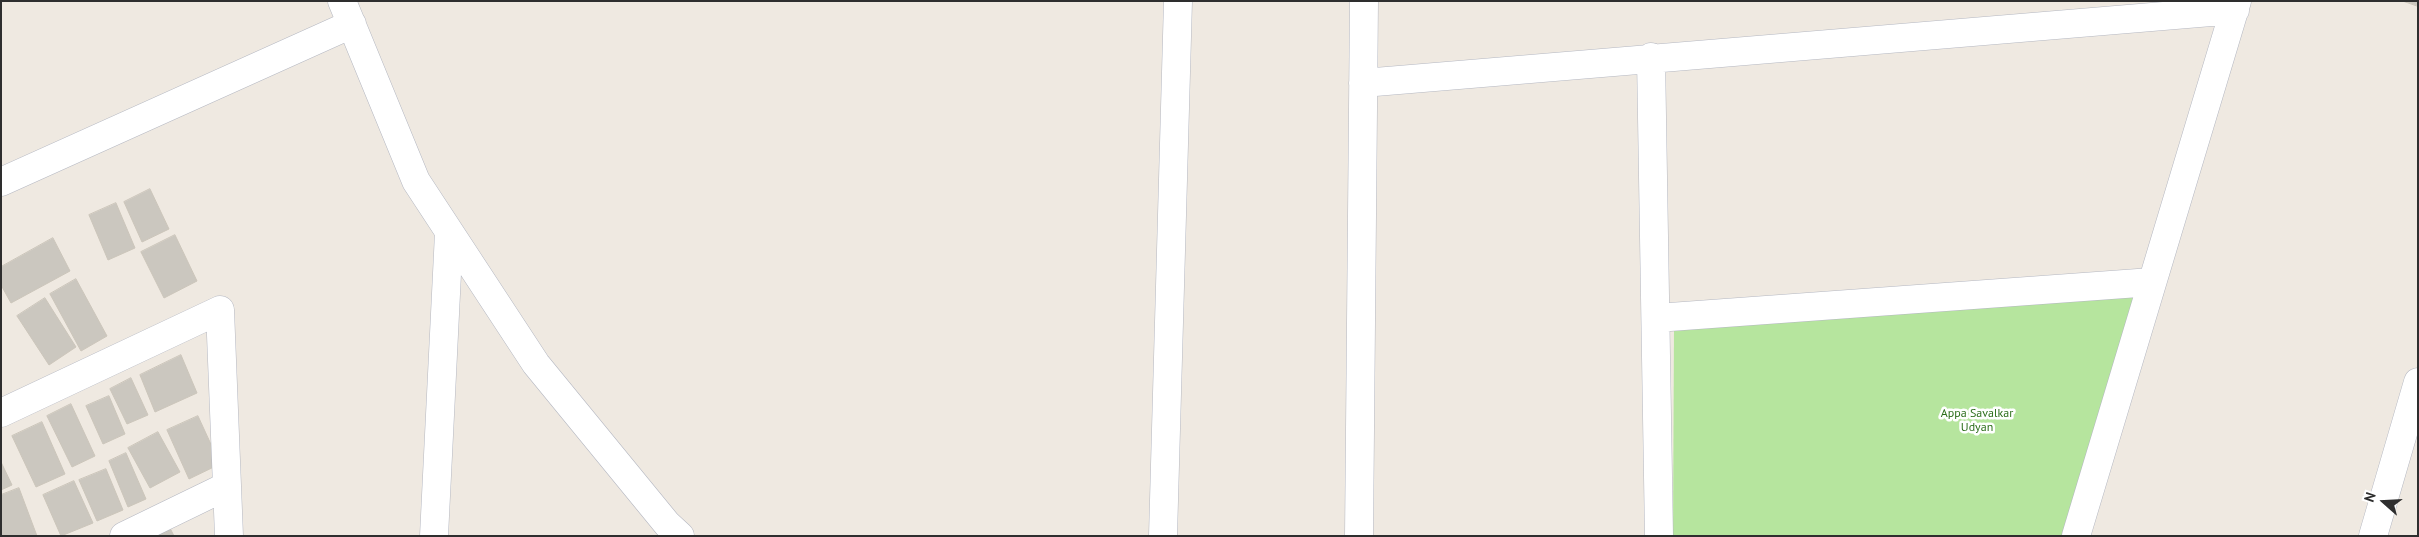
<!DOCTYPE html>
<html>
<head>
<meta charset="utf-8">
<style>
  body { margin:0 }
  #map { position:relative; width:2419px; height:537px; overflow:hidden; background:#efe9e1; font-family:"PT Sans",sans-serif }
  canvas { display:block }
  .frame { position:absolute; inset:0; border:2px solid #2e2e2e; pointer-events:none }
  .north { position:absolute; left:2359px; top:477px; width:50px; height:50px; -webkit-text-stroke:4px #fff; paint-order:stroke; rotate:289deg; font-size:14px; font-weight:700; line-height:20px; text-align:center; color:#2e2e2e }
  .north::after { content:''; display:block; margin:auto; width:18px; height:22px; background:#2e2e2e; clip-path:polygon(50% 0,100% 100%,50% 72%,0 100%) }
</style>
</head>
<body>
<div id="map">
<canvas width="2419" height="537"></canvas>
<div class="frame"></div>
<div class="north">N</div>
</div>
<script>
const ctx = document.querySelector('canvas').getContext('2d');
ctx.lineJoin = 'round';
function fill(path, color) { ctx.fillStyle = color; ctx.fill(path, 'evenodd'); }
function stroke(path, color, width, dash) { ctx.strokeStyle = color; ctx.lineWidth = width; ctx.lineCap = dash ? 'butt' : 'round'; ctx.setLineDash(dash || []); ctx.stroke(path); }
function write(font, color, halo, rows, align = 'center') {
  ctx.font = font + ' "PT Sans",sans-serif'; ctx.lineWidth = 5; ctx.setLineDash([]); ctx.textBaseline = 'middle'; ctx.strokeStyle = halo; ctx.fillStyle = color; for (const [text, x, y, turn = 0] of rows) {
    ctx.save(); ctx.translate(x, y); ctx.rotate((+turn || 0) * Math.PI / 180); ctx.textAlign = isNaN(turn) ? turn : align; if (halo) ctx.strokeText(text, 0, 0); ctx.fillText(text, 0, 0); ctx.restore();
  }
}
const green = new Path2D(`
  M 2136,294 L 2063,536 L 1673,536 L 1674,328 Z`);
const building = new Path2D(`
  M 2403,1 L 2418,1 L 2418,6 Z
  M 150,189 L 169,229 L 142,242 L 124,202 Z
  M 116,203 L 135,248 L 108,260 L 89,215 Z
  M 175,235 L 197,281 L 164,298 L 141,252 Z
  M 53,238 L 70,271 L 11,303 L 1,285 L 1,267 Z
  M 76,279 L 107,336 L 81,351 L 50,294 Z
  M 45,298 L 76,347 L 49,365 L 17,316 Z
  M 181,355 L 197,393 L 155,412 L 140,375 Z
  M 131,378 L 148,415 L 127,424 L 110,389 Z
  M 109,396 L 125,434 L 103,444 L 86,406 Z
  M 71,404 L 95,456 L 72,467 L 47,416 Z
  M 198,416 L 220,464 L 189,479 L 167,430 Z
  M 42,422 L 65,474 L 36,487 L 12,436 Z
  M 158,432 L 180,472 L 150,488 L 128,448 Z
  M 126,453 L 146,499 L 128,507 L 109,461 Z
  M 1,462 L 12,485 L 1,490 Z
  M 106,469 L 123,510 L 97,521 L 79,480 Z
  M 74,481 L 93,523 L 61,536 L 43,495 Z
  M 19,488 L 37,536 L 1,536 L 1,495 Z
  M 170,528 L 174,536 L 154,536 Z`);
const minor = new Path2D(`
  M 342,1 L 416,181 L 536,364 L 667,524 L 680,536
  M 1651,57 L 1659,536
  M 1363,83 L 2235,10
  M 1,182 L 352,24
  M 1656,318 L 2152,282
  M 1,413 L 220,310 L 229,536
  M 124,536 L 227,486
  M 434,536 L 449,233
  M 1163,536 L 1178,1
  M 1359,536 L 1364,1
  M 2076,536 L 2237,1
  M 2373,536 L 2418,382`);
const parkNames = [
  ["Appa Savalkar",1977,414],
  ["Udyan",1977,428]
];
fill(green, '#b6e59e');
fill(building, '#cbc7bf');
stroke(building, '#cbc5ba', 1);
stroke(minor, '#b4b7c1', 29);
stroke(minor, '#fff', 28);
write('12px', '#2c6e1b', '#fff', parkNames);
</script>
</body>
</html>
